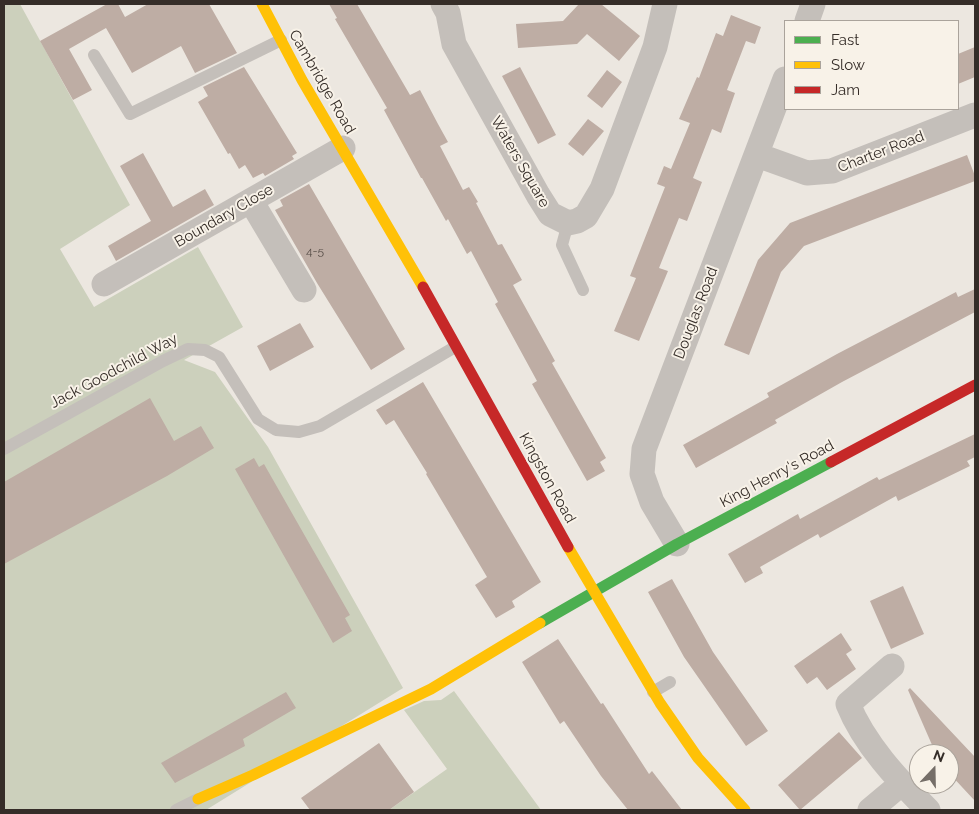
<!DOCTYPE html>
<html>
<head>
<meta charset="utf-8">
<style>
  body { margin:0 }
  #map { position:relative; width:979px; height:814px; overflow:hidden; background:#ece7e0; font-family:Raleway,sans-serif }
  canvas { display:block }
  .frame { position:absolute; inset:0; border:5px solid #352d28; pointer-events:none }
  .legend { position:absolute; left:784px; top:20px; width:175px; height:90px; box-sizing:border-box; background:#f8f2e8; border:1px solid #aaa39b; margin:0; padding:6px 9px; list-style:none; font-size:15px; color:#352d28 }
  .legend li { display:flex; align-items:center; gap:10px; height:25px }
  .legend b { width:25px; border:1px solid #aaa39b }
  .north { position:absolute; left:909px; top:744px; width:50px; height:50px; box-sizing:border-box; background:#f8f2e8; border:1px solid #aaa39b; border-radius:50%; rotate:21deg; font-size:14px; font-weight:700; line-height:20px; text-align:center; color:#352d28 }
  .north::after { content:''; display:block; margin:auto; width:18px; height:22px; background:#756e68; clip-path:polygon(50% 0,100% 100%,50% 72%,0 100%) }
</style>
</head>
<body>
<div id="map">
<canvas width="979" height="814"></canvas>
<div class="frame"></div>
<ul class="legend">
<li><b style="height:6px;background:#4caf50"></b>Fast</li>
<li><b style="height:6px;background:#ffc107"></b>Slow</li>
<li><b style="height:6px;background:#c62828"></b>Jam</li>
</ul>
<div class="north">N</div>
</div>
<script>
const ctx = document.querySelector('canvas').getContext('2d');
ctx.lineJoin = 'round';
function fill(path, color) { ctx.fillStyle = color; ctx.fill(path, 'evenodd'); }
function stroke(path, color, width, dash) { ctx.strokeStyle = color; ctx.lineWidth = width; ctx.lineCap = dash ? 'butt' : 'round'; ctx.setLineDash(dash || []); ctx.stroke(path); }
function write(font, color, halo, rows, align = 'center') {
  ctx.font = font + ' Raleway,sans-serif'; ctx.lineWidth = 4; ctx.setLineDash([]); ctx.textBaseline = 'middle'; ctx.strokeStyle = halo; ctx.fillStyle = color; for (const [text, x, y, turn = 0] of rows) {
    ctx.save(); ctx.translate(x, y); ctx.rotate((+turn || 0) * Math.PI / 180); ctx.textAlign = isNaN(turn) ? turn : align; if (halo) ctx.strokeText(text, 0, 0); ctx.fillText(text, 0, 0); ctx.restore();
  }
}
const green = new Path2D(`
  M 4,4 L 20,4 L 130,205 L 60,249 L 94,307 L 198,247 L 243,327 L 184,360 L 215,372 L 268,447 L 403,688 L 206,810 L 4,810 Z
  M 454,691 L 541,810 L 389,810 L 447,769 L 404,710 L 424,701 L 441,700 Z`);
const building = new Path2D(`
  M 107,4 L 118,4 L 125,17 L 148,4 L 209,4 L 237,53 L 195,73 L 181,46 L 132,73 L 106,28 L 69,49 L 92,90 L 73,100 L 40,41 Z
  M 329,4 L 357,4 L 410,95 L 420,90 L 438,124 L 448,142 L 440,146 L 463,190 L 469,187 L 478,202 L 476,203 L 498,245 L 502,244 L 522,280 L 513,285 L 555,361 L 552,363 L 606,458 L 600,462 L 605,471 L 587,481 L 532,384 L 537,381 L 495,304 L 498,302 L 471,251 L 467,254 L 448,219 L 446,221 L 422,178 L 421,178 L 384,110 L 387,108 L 335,19 L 337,18 Z
  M 579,4 L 601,4 L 640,36 L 619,61 L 587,34 L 577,44 L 518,48 L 516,24 L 563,21 Z
  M 731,15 L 761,27 L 755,44 L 746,41 L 727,90 L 735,93 L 721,133 L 712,129 L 693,178 L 702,182 L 687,221 L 679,218 L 659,268 L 668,271 L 639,341 L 614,331 L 636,278 L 630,276 L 665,187 L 657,184 L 664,166 L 671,169 L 690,123 L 679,119 L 697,77 L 699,78 L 716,33 L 723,36 Z
  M 975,47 L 975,77 L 958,84 L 958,54 Z
  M 244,67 L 297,153 L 292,156 L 294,159 L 265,176 L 263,173 L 253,178 L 245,165 L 239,169 L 230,153 L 228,154 L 198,102 L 208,96 L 203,87 Z
  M 520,67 L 556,135 L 538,144 L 502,76 Z
  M 607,70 L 622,82 L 602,108 L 587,96 Z
  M 588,119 L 604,131 L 583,156 L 568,144 Z
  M 143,153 L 173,207 L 205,189 L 214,205 L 116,261 L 108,246 L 151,221 L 120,166 Z
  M 967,155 L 975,176 L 975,181 L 804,246 L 781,272 L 749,355 L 724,345 L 758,260 L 790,223 Z
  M 309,184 L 405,349 L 371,370 L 317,283 L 275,210 L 283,206 L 280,200 Z
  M 975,289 L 975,312 L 842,382 L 775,420 L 777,423 L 696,468 L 683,445 L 769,397 L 767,393 L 837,354 L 956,292 L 958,297 Z
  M 300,323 L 314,347 L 270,371 L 257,346 Z
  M 423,382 L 541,582 L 512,601 L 515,607 L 496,618 L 475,585 L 487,577 L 426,474 L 427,473 L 394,420 L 386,425 L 376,410 Z
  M 150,398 L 174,441 L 201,426 L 214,448 L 167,476 L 4,564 L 4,482 Z
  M 975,434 L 975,457 L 967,461 L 970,466 L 898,501 L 896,496 L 820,538 L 818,534 L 760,567 L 763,573 L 745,583 L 728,554 L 798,514 L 800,519 L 877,477 L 879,480 Z
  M 254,458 L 259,467 L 264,464 L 350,615 L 345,618 L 352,631 L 333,643 L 235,469 Z
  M 672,579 L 713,652 L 768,731 L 746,746 L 684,657 L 648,592 Z
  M 903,586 L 924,634 L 891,649 L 870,601 Z
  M 841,633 L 852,650 L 846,654 L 856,669 L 827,690 L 817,677 L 807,684 L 794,666 Z
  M 558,639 L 601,704 L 603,703 L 649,774 L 652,771 L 682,810 L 628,810 L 601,776 L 564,721 L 560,724 L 522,662 Z
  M 910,688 L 975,757 L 975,801 L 949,773 L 949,754 L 936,754 L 908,690 Z
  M 286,692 L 296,708 L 243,739 L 245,746 L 175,783 L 161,763 Z
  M 839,732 L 862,758 L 800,810 L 778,785 Z
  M 379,743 L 414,792 L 389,810 L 310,810 L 301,798 Z`);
const lane = new Path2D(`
  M 94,55 L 130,114 L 281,40
  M 568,223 L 562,245 L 583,290
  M 4,449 L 163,361 L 188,349 L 205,350 L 219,357 L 258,419 L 276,430 L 299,432 L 320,426 L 455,347
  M 653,692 L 670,682
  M 176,810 L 198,799`);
const street = new Path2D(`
  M 443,4 L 448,13 L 454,44 L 538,195 L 550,214 L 568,223 L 577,221 L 586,216 L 602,189 L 655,47 L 665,4
  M 807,21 L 813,4
  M 757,155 L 807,173 L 832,171 L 975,115
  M 251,201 L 304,290
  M 104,284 L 343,148
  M 677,544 L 652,502 L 642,474 L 644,449 L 785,79
  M 892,666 L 848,704 C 864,744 898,780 928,810
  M 870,810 L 901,784`);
const fast = new Path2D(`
  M 540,623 L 677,544 L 831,462`);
const slow = new Path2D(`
  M 262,4 L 302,80 L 423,287
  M 568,547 L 660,703 L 698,758 L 745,810
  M 198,799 L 253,775 L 431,689 L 540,623`);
const jam = new Path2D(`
  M 423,287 L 568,547
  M 831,462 L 975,385`);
const numberNames = [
  ["4-5",315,251]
];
const streetNames = [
  ["Cambridge Road",322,82,60],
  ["Charter Road",881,152,-21],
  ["Waters Square",520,162,60],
  ["Boundary Close",224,216,-30],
  ["Douglas Road",696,313,-69],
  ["Jack Goodchild Way",114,371,-28],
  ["King Henry's Road",777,474,-28],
  ["Kingston Road",547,478,61]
];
fill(green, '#ccd0bc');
fill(building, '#beada4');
stroke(lane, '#c4bfba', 12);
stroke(street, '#c4bfba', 25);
stroke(fast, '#4caf50', 11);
stroke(slow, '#ffc107', 11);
stroke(jam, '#c62828', 11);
write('12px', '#574d47', null, numberNames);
write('15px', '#352d28', '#f8f2e8', streetNames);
</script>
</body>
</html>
